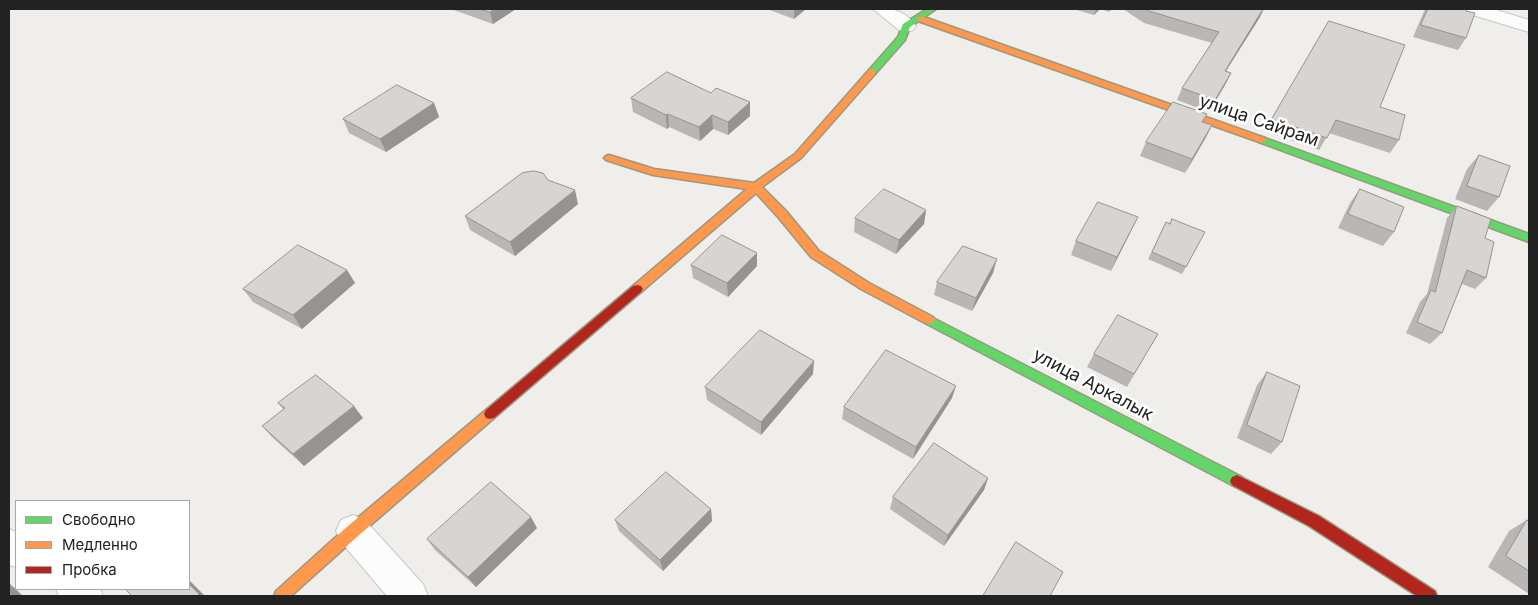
<!DOCTYPE html>
<html>
<head>
<meta charset="utf-8">
<style>
  body { margin:0 }
  #map { position:relative; width:1538px; height:605px; overflow:hidden; background:#f0eeeb; font-family:Inter,sans-serif }
  canvas { display:block }
  .frame { position:absolute; inset:0; border:10px solid #222; pointer-events:none }
  .legend { position:absolute; left:15px; top:500px; width:175px; height:90px; box-sizing:border-box; background:#fff; border:1px solid #a7a7a7; margin:0; padding:6px 9px; list-style:none; font-size:15px; color:#222 }
  .legend li { display:flex; align-items:center; gap:10px; height:25px }
  .legend b { width:25px; border:1px solid #a7a7a7 }
</style>
</head>
<body>
<div id="map">
<canvas width="1538" height="605"></canvas>
<div class="frame"></div>
<ul class="legend">
<li><b style="height:6px;background:#63d668"></b>Свободно</li>
<li><b style="height:6px;background:#ff974d"></b>Медленно</li>
<li><b style="height:6px;background:#b3261e"></b>Пробка</li>
</ul>
</div>
<script>
const ctx = document.querySelector('canvas').getContext('2d');
ctx.lineJoin = 'round';
function stroke(path, color, width, dash) { ctx.strokeStyle = color; ctx.lineWidth = width; ctx.lineCap = dash ? 'butt' : 'round'; ctx.setLineDash(dash || []); ctx.stroke(path); }
function fill(path, color) { ctx.fillStyle = color; ctx.fill(path, 'evenodd'); }
function write(font, color, halo, rows, align = 'center') {
  ctx.font = font + ' Inter,sans-serif'; ctx.lineWidth = 5; ctx.setLineDash([]); ctx.textBaseline = 'middle'; ctx.strokeStyle = halo; ctx.fillStyle = color; for (const [text, x, y, turn = 0] of rows) {
    ctx.save(); ctx.translate(x, y); ctx.rotate((+turn || 0) * Math.PI / 180); ctx.textAlign = isNaN(turn) ? turn : align; if (halo) ctx.strokeText(text, 0, 0); ctx.fillText(text, 0, 0); ctx.restore();
  }
}
const street = new Path2D(`
  M 873,9 C 892,8 905,10 916,26 L 913,30 L 906,32 L 899,30 Z
  M 1463,9 L 1493,9 L 1529,20 L 1529,32 L 1466,13 Z
  M 353,515 L 365,520 L 423,584 L 428,596 L 387,596 L 341,542 L 336,531 L 341,520 Z
  M 9,529 L 16,532 L 16,567 L 9,565 Z
  M 56,589 L 100,589 L 103,596 L 59,596 Z`);
const fast = new Path2D(`
  M 927,9 L 936,9 L 910,27 L 905,40 L 875,74 L 869,74 L 869,70 L 898,37 L 903,24 Z
  M 1262,137 L 1529,234 L 1529,242 L 1259,142 L 1257,140 Z
  M 929,316 L 1242,477 L 1244,481 L 1242,485 L 1237,487 L 1232,485 L 925,323 L 923,320 L 925,317 Z`);
const slow = new Path2D(`
  M 918,17 L 924,17 L 1265,138 L 1267,140 L 1262,143 L 1259,142 L 918,21 Z
  M 872,69 L 875,70 L 875,74 L 801,158 L 762,187 L 786,211 L 819,251 L 869,283 L 933,317 L 935,320 L 933,323 L 925,323 L 861,289 L 811,257 L 778,217 L 756,193 L 641,292 L 633,292 L 631,289 L 633,286 L 747,189 L 653,175 L 606,160 L 604,158 L 606,156 L 609,155 L 654,169 L 754,183 L 795,154 L 869,70 Z
  M 490,409 L 494,410 L 496,414 L 494,418 L 358,536 L 291,596 L 274,596 L 276,591 L 348,526 L 486,410 Z`);
const jam = new Path2D(`
  M 637,285 L 641,286 L 643,289 L 641,292 L 494,418 L 490,419 L 486,418 L 484,414 L 486,410 L 633,286 Z
  M 1237,475 L 1319,516 L 1435,591 L 1437,596 L 1417,596 L 1309,526 L 1232,485 L 1230,481 L 1232,477 Z`);
const wall = new Path2D(`
  M 451,9 L 516,9 L 493,24 Z
  M 767,9 L 806,9 L 794,19 Z
  M 1073,9 L 1112,9 L 1109,12 L 1100,9 L 1094,15 Z
  M 1123,9 L 1264,9 L 1260,17 L 1226,71 L 1231,73 L 1225,85 L 1209,112 L 1177,100 L 1182,88 L 1212,43 L 1144,23 Z
  M 1425,9 L 1467,9 L 1466,38 L 1458,50 L 1413,37 Z
  M 1329,21 L 1399,140 L 1390,153 L 1329,133 L 1319,150 L 1265,131 Z
  M 631,98 L 750,116 L 728,135 L 713,129 L 700,141 L 669,127 L 667,129 L 633,112 Z
  M 434,103 L 439,117 L 386,152 L 349,133 L 343,119 Z
  M 1203,122 L 1212,125 L 1205,139 L 1185,173 L 1140,156 L 1146,142 Z
  M 1479,155 L 1499,197 L 1487,211 L 1455,199 L 1467,169 Z
  M 548,180 L 578,204 L 515,256 L 470,230 L 465,216 Z
  M 1360,189 L 1394,232 L 1383,246 L 1338,228 L 1350,203 Z
  M 1457,206 L 1485,238 L 1486,278 L 1475,289 L 1462,284 L 1442,333 L 1430,344 L 1406,333 L 1420,302 L 1427,294 L 1447,218 Z
  M 926,210 L 924,224 L 896,254 L 854,232 L 855,218 Z
  M 1166,222 L 1205,232 L 1182,274 L 1148,259 Z
  M 1131,231 L 1111,271 L 1071,255 L 1076,241 Z
  M 757,253 L 757,266 L 728,297 L 693,278 L 691,265 Z
  M 347,270 L 355,283 L 302,329 L 253,302 L 243,289 Z
  M 993,273 L 972,311 L 934,295 L 937,282 Z
  M 1158,334 L 1127,387 L 1087,367 L 1094,354 Z
  M 1267,372 L 1282,442 L 1271,454 L 1237,438 L 1257,385 Z
  M 813,374 L 761,435 L 707,400 L 705,387 Z
  M 952,398 L 913,459 L 842,419 L 844,407 Z
  M 278,403 L 363,418 L 304,466 L 273,438 L 262,426 L 284,410 Z
  M 988,478 L 984,490 L 944,546 L 890,509 L 893,497 Z
  M 711,509 L 712,521 L 663,571 L 619,531 L 615,520 Z
  M 1527,520 L 1529,522 L 1529,594 L 1488,567 L 1509,531 Z
  M 537,528 L 476,587 L 435,550 L 427,539 Z`);
const shadedWall = new Path2D(`
  M 495,9 L 516,9 L 493,24 L 490,12 Z
  M 794,9 L 806,9 L 794,19 Z
  M 1096,9 L 1100,9 L 1094,15 Z
  M 1263,9 L 1260,17 L 1219,82 L 1225,71 Z
  M 1231,73 L 1225,85 L 1209,112 L 1215,100 Z
  M 750,102 L 750,116 L 728,135 L 728,122 Z
  M 434,103 L 439,117 L 386,152 L 380,139 Z
  M 668,114 L 669,127 L 667,129 L 666,115 Z
  M 712,115 L 713,129 L 700,141 L 699,127 Z
  M 1212,125 L 1205,139 L 1185,173 L 1192,159 Z
  M 575,190 L 578,204 L 515,256 L 510,242 Z
  M 926,210 L 924,224 L 896,254 L 899,240 Z
  M 1138,217 L 1111,271 L 1117,257 Z
  M 757,253 L 757,266 L 728,297 L 727,283 Z
  M 997,259 L 993,273 L 972,311 L 976,298 Z
  M 347,270 L 355,283 L 302,329 L 293,315 Z
  M 814,361 L 813,374 L 761,435 L 761,422 Z
  M 956,386 L 952,398 L 913,459 L 916,447 Z
  M 354,406 L 363,418 L 304,466 L 293,454 Z
  M 988,478 L 984,490 L 944,546 L 948,535 Z
  M 711,509 L 712,521 L 663,571 L 660,560 Z
  M 531,517 L 537,528 L 476,587 L 468,577 Z
  M 189,580 L 205,596 L 197,596 L 189,584 Z
  M 9,583 L 23,596 L 12,596 L 9,593 Z`);
const building = new Path2D(`
  M 480,9 L 495,9 L 490,12 Z
  M 1145,9 L 1263,9 L 1225,71 L 1231,73 L 1215,100 L 1182,88 L 1219,32 L 1149,11 Z
  M 1428,9 L 1467,9 L 1466,11 L 1475,13 L 1466,38 L 1421,25 Z
  M 1329,21 L 1405,45 L 1380,107 L 1405,115 L 1399,140 L 1336,120 L 1327,138 L 1272,119 Z
  M 667,72 L 711,93 L 716,88 L 750,102 L 728,122 L 712,115 L 699,127 L 668,114 L 666,115 L 631,98 Z
  M 397,85 L 434,103 L 380,139 L 343,119 Z
  M 1173,102 L 1207,114 L 1202,122 L 1212,125 L 1192,159 L 1146,142 Z
  M 1479,155 L 1510,166 L 1499,197 L 1467,186 Z
  M 534,171 L 543,173 L 548,180 L 575,190 L 510,242 L 465,216 L 522,173 Z
  M 884,189 L 926,210 L 899,240 L 855,218 Z
  M 1360,189 L 1404,207 L 1394,232 L 1348,214 Z
  M 1098,202 L 1138,217 L 1117,257 L 1076,241 Z
  M 1457,206 L 1491,219 L 1485,238 L 1494,242 L 1486,278 L 1467,270 L 1442,333 L 1417,322 L 1431,290 L 1435,292 Z
  M 1172,219 L 1205,232 L 1186,267 L 1152,252 L 1166,222 L 1170,224 Z
  M 722,235 L 757,253 L 727,283 L 691,265 Z
  M 298,245 L 347,270 L 293,315 L 243,289 Z
  M 963,246 L 997,259 L 976,298 L 937,282 Z
  M 1118,315 L 1158,334 L 1134,374 L 1094,354 Z
  M 760,330 L 814,361 L 761,422 L 705,387 Z
  M 886,350 L 956,386 L 916,447 L 844,407 Z
  M 1267,372 L 1300,386 L 1282,442 L 1247,425 Z
  M 316,375 L 354,406 L 293,454 L 262,426 L 285,408 L 278,403 Z
  M 934,443 L 988,478 L 948,535 L 893,497 Z
  M 666,472 L 711,509 L 660,560 L 615,520 Z
  M 491,482 L 531,517 L 468,577 L 427,539 Z
  M 1527,520 L 1529,522 L 1529,571 L 1506,556 Z
  M 1016,542 L 1063,572 L 1050,596 L 983,596 Z
  M 189,584 L 199,594 L 197,596 L 132,596 L 125,589 L 189,589 Z`);
const streetNames = [
  ["улица Сайрам",1259,121,19],
  ["улица Аркалык",1093,385,28]
];
stroke(street, '#c9c8c7', 2);
stroke(fast, '#999a82', 3);
stroke(slow, '#999a82', 3);
stroke(jam, '#999a82', 3);
fill(street, '#fdfcfc');
fill(fast, '#63d668');
fill(slow, '#ff974d');
fill(jam, '#b3261e');
fill(wall, '#b9b6b5');
fill(shadedWall, '#969493');
fill(building, '#d7d4d2');
stroke(building, '#969493', 1);
write('18px', '#222', '#fff', streetNames);
</script>
</body>
</html>
